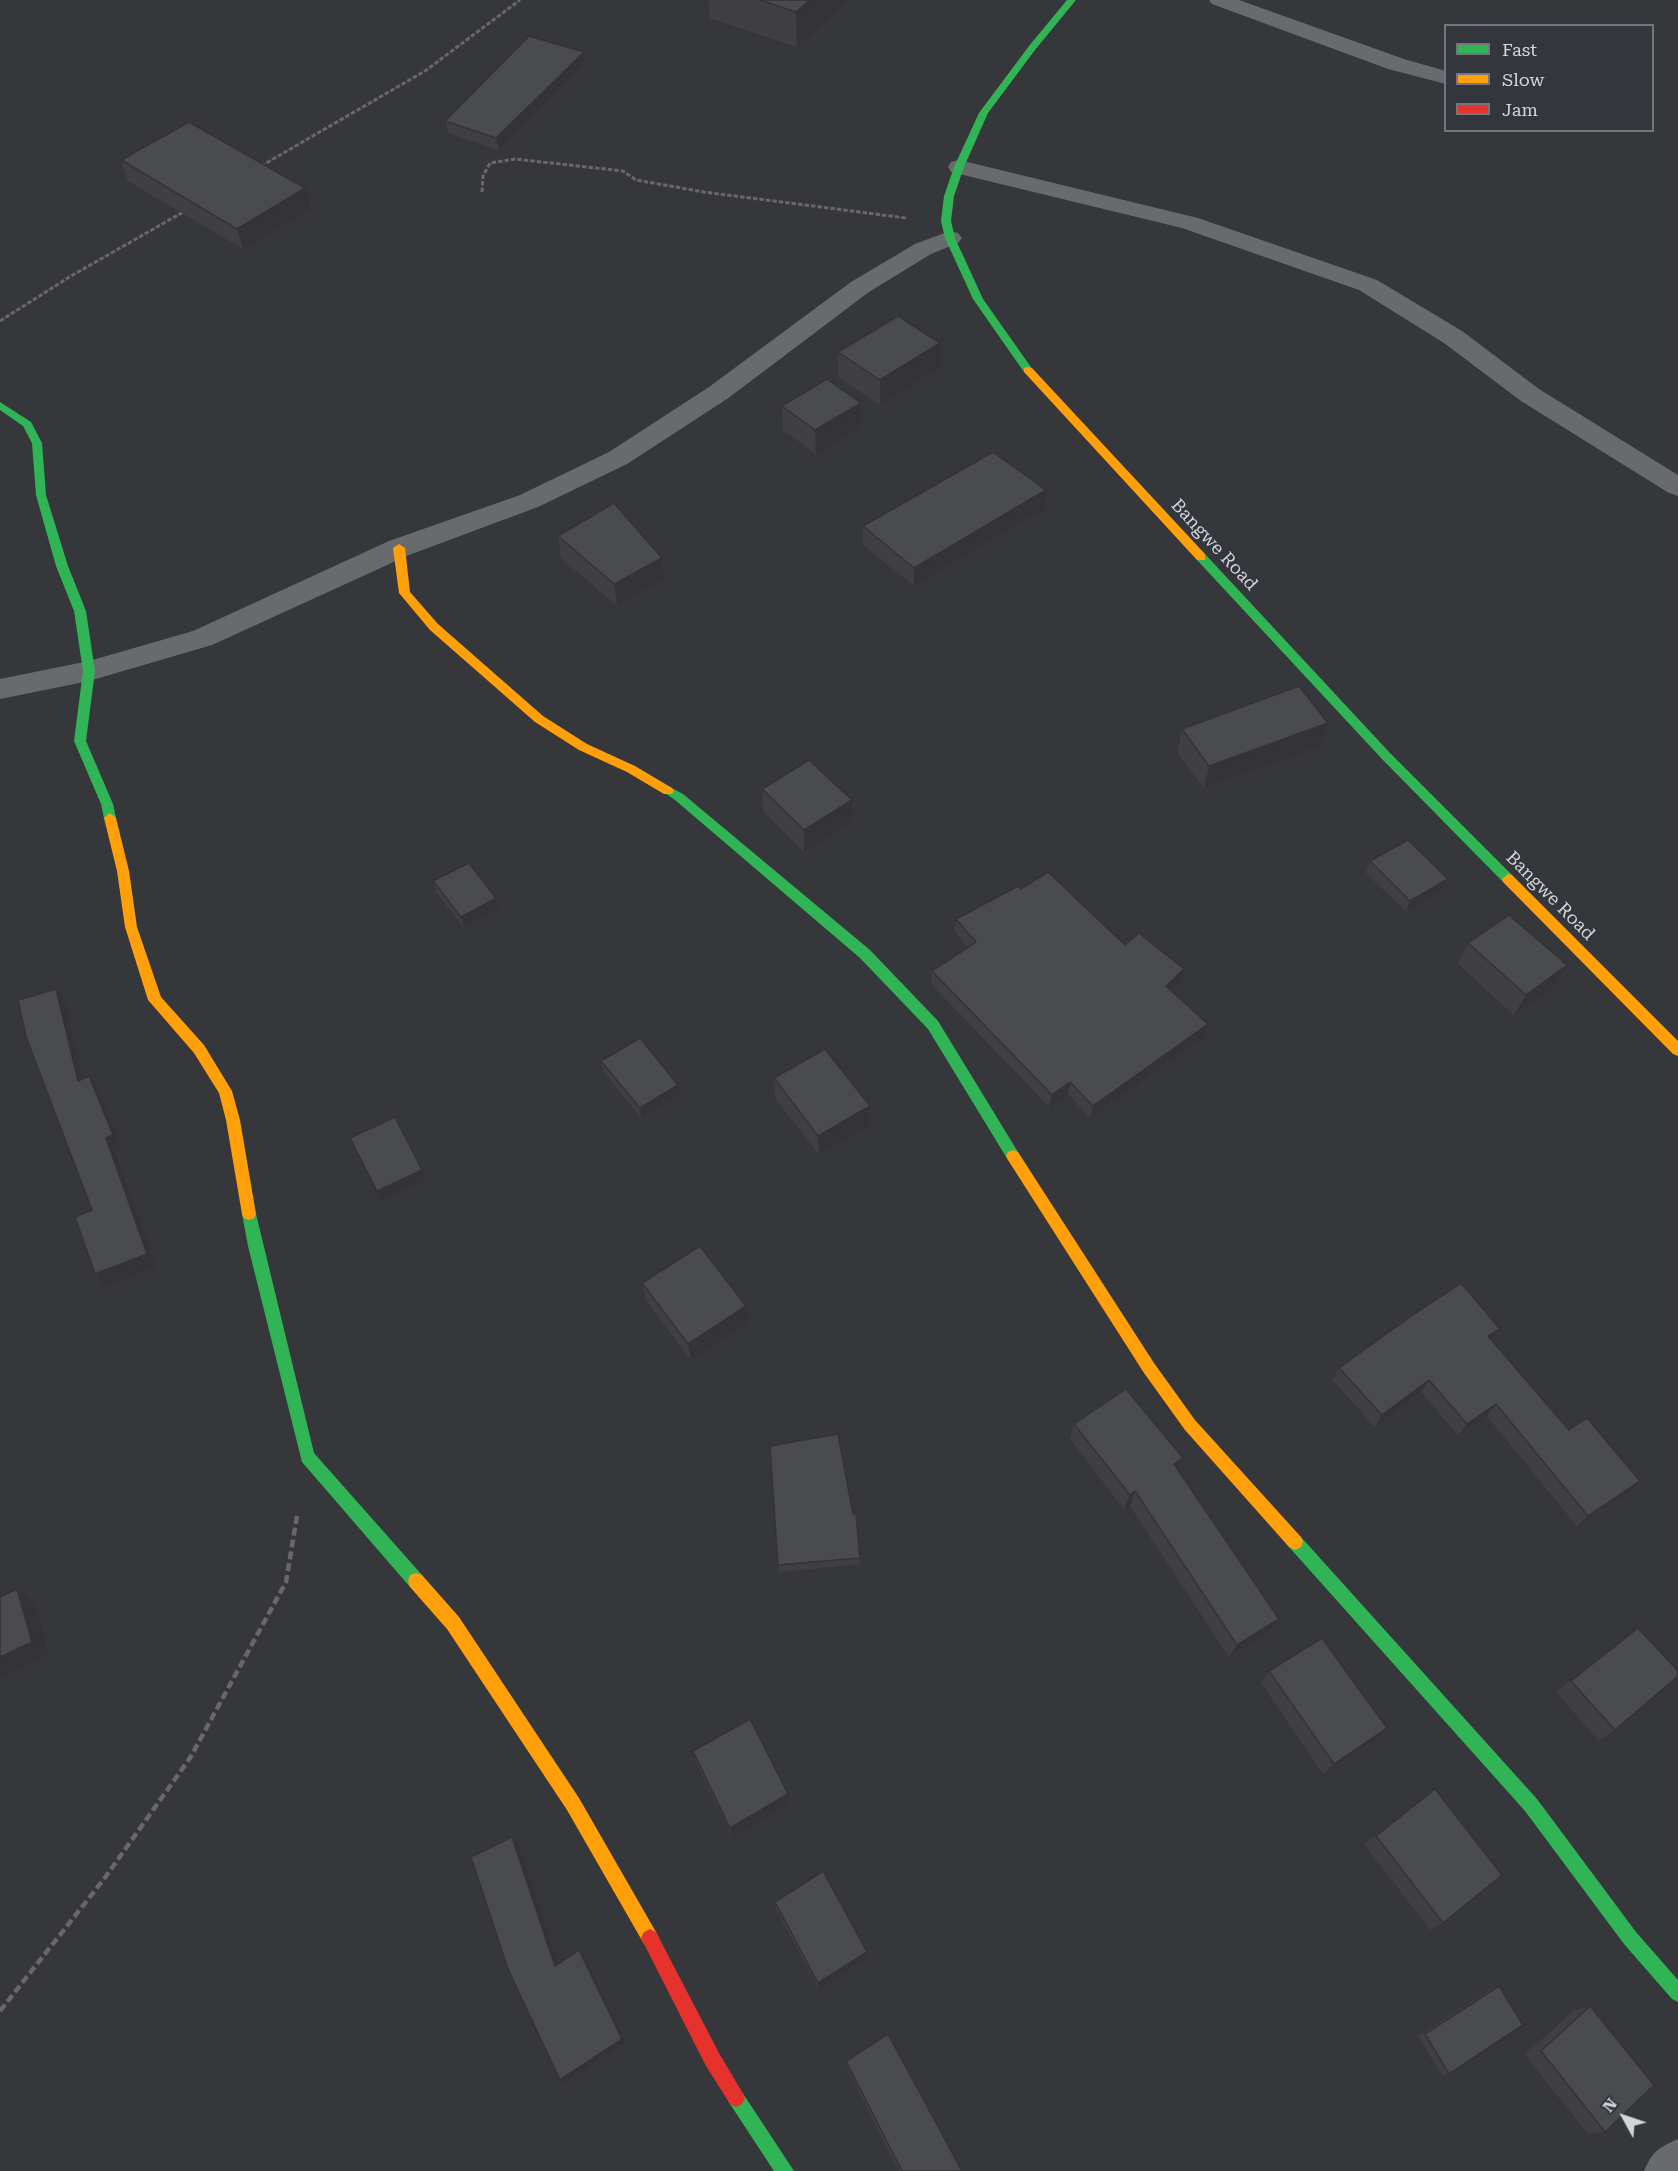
<!DOCTYPE html>
<html>
<head>
<meta charset="utf-8">
<style>
  body { margin:0 }
  #map { position:relative; width:1678px; height:2171px; overflow:hidden; background:#36373b; font-family:"Roboto Serif",serif }
  canvas { display:block }
  .legend { position:absolute; left:1444px; top:24px; width:210px; height:108px; box-sizing:border-box; background:#34363d; border:2px solid #74767b; margin:0; padding:8px 10px; list-style:none; font-size:18px; color:#d3d5d9 }
  .legend li { display:flex; align-items:center; gap:12px; height:30px }
  .legend b { width:30px; border:2px solid #74767b }
  .north { position:absolute; left:1594px; top:2087px; width:60px; height:60px; -webkit-text-stroke:4px #34363d; paint-order:stroke; rotate:310deg; font-size:16px; font-weight:700; line-height:24px; text-align:center; color:#d3d5d9 }
  .north::after { content:''; display:block; margin:auto; width:21px; height:27px; background:#d3d5d9; clip-path:polygon(50% 0,100% 100%,50% 72%,0 100%) }
</style>
</head>
<body>
<div id="map">
<canvas width="1678" height="2171"></canvas>
<ul class="legend">
<li><b style="height:8px;background:#30b455"></b>Fast</li>
<li><b style="height:8px;background:#ff9f0a"></b>Slow</li>
<li><b style="height:8px;background:#e5322d"></b>Jam</li>
</ul>
<div class="north">N</div>
</div>
<script>
const ctx = document.querySelector('canvas').getContext('2d');
ctx.lineJoin = 'round';
function stroke(path, color, width, dash) { ctx.strokeStyle = color; ctx.lineWidth = width; ctx.lineCap = dash ? 'butt' : 'round'; ctx.setLineDash(dash || []); ctx.stroke(path); }
function fill(path, color) { ctx.fillStyle = color; ctx.fill(path, 'evenodd'); }
function write(font, color, halo, rows, align = 'center') {
  ctx.font = font + ' "Roboto Serif",serif'; ctx.lineWidth = 4.5; ctx.setLineDash([]); ctx.textBaseline = 'middle'; ctx.strokeStyle = halo; ctx.fillStyle = color; for (const [text, x, y, turn = 0] of rows) {
    ctx.save(); ctx.translate(x, y); ctx.rotate((+turn || 0) * Math.PI / 180); ctx.textAlign = isNaN(turn) ? turn : align; if (halo) ctx.strokeText(text, 0, 0); ctx.fillText(text, 0, 0); ctx.restore();
  }
}
const pathFar1 = new Path2D(`
  M 261,166 L 425,71 L 520,0
  M 482,192 L 483,176 L 490,163 L 515,159 L 623,171 L 636,180 L 704,192 L 906,218
  M 0,321 L 71,276 L 185,211`);
const path = new Path2D(`
  M 0,2011 L 104,1879 L 190,1758 L 286,1582 L 297,1516`);
const street = new Path2D(`
  M 1209,0 L 1239,0 L 1404,59 L 1446,71 L 1446,84 L 1388,69 L 1212,4 Z
  M 959,160 L 1198,218 L 1377,280 L 1462,331 L 1539,389 L 1678,475 L 1678,496 L 1669,493 L 1521,401 L 1444,343 L 1359,290 L 1182,228 L 951,172 L 948,167 L 951,162 Z
  M 950,231 L 958,233 L 962,238 L 958,243 L 931,254 L 869,292 L 727,399 L 627,464 L 538,507 L 409,555 L 212,645 L 89,681 L 0,699 L 0,679 L 89,661 L 193,631 L 389,541 L 520,495 L 609,452 L 709,387 L 851,282 L 915,244 Z
  M 1678,2139 L 1678,2171 L 1644,2171 C 1653,2151 1658,2148 1678,2139 Z`);
const fast = new Path2D(`
  M 1067,0 L 1076,0 L 1035,50 L 988,113 L 964,167 L 954,196 L 951,221 L 955,238 L 983,299 L 1033,370 L 1028,373 L 1024,372 L 973,299 L 945,238 L 941,221 L 944,196 L 954,167 L 979,113 L 1029,46 Z
  M 0,402 L 31,422 L 42,443 L 46,495 L 68,566 L 86,611 L 95,671 L 86,741 L 113,804 L 116,818 L 110,823 L 104,818 L 101,804 L 74,741 L 83,671 L 74,611 L 56,566 L 36,495 L 32,443 L 23,426 L 0,410 Z
  M 1201,553 L 1205,554 L 1390,753 L 1512,875 L 1514,879 L 1512,883 L 1504,883 L 1382,759 L 1197,560 L 1195,557 Z
  M 668,786 L 683,794 L 870,950 L 938,1021 L 1018,1152 L 1020,1156 L 1018,1160 L 1013,1162 L 1008,1160 L 928,1029 L 860,958 L 675,800 L 662,791 L 664,788 Z
  M 249,1208 L 254,1210 L 256,1214 L 314,1453 L 422,1575 L 424,1581 L 422,1587 L 416,1589 L 410,1587 L 302,1462 L 248,1246 L 242,1214 L 244,1210 Z
  M 1295,1534 L 1301,1537 L 1537,1799 L 1636,1932 L 1678,1980 L 1678,2002 L 1672,1999 L 1624,1944 L 1525,1811 L 1289,1547 L 1287,1542 L 1289,1537 Z
  M 736,2089 L 742,2092 L 794,2171 L 774,2171 L 730,2104 L 727,2098 L 730,2092 Z`);
const slow = new Path2D(`
  M 1028,367 L 1032,368 L 1205,554 L 1205,560 L 1197,560 L 1024,372 L 1024,368 Z
  M 399,544 L 405,548 L 410,592 L 438,624 L 543,716 L 587,744 L 635,766 L 672,788 L 674,791 L 672,794 L 664,794 L 627,772 L 579,750 L 535,722 L 430,630 L 399,593 L 393,548 Z
  M 110,813 L 116,818 L 129,871 L 137,927 L 161,997 L 204,1045 L 232,1091 L 240,1120 L 256,1214 L 254,1218 L 249,1220 L 244,1218 L 242,1214 L 226,1120 L 219,1093 L 194,1053 L 148,1000 L 125,927 L 117,871 L 104,818 Z
  M 1508,874 L 1512,875 L 1678,1041 L 1678,1056 L 1673,1054 L 1504,883 L 1502,879 Z
  M 1013,1150 L 1018,1152 L 1154,1363 L 1195,1420 L 1301,1537 L 1303,1542 L 1301,1547 L 1295,1550 L 1289,1547 L 1185,1430 L 1144,1373 L 1008,1160 L 1006,1156 L 1008,1152 Z
  M 416,1573 L 422,1575 L 459,1617 L 579,1798 L 656,1932 L 659,1938 L 656,1944 L 650,1947 L 644,1944 L 567,1810 L 447,1629 L 410,1587 L 408,1581 L 410,1575 Z`);
const jam = new Path2D(`
  M 650,1929 L 656,1932 L 719,2053 L 742,2092 L 745,2098 L 742,2104 L 736,2107 L 730,2104 L 706,2066 L 641,1938 L 644,1932 Z`);
const wall = new Path2D(`
  M 709,0 L 851,0 L 797,47 L 710,18 Z
  M 585,64 L 499,150 L 448,133 L 445,121 Z
  M 121,160 L 311,208 L 243,249 L 128,181 Z
  M 838,352 L 939,368 L 880,405 L 838,377 Z
  M 861,403 L 860,427 L 816,454 L 783,430 L 782,406 Z
  M 1044,509 L 914,586 L 863,545 L 863,526 Z
  M 558,536 L 662,558 L 664,579 L 617,606 L 561,558 Z
  M 1328,723 L 1321,746 L 1204,788 L 1177,752 L 1182,729 Z
  M 762,789 L 851,823 L 804,852 L 763,811 Z
  M 1370,861 L 1448,879 L 1443,890 L 1406,912 L 1366,873 Z
  M 433,881 L 499,908 L 464,928 L 436,892 Z
  M 1021,889 L 1125,945 L 1181,982 L 1171,991 L 1204,1037 L 1090,1118 L 1068,1094 L 1049,1107 L 931,984 L 932,971 L 968,948 L 955,932 L 956,919 Z
  M 1468,943 L 1567,965 L 1555,986 L 1514,1015 L 1458,964 Z
  M 601,1061 L 680,1095 L 641,1118 L 603,1071 Z
  M 774,1078 L 870,1106 L 869,1126 L 819,1155 L 775,1098 Z
  M 642,1283 L 748,1323 L 691,1360 L 646,1300 Z
  M 1500,1329 L 1492,1340 L 1569,1430 L 1629,1492 L 1577,1526 L 1487,1416 L 1458,1435 L 1421,1392 L 1375,1427 L 1332,1380 L 1339,1368 Z
  M 1074,1424 L 1183,1458 L 1177,1470 L 1279,1619 L 1270,1632 L 1229,1657 L 1130,1506 L 1124,1509 L 1070,1439 Z
  M 770,1446 L 860,1558 L 860,1564 L 779,1572 Z
  M 1638,1628 L 1615,1730 L 1599,1741 L 1556,1692 Z
  M 1269,1671 L 1376,1739 L 1323,1774 L 1261,1683 Z
  M 693,1751 L 788,1794 L 789,1804 L 733,1837 L 696,1762 Z
  M 1435,1789 L 1443,1923 L 1430,1930 L 1364,1844 Z
  M 775,1902 L 867,1952 L 866,1958 L 819,1989 L 776,1909 Z
  M 1499,1986 L 1449,2074 L 1442,2076 L 1418,2036 L 1491,1989 Z
  M 1590,2006 L 1605,2132 L 1588,2134 L 1525,2055 L 1573,2011 Z
  M 846,2061 L 962,2171 L 899,2171 L 846,2065 Z`);
const shadedWall = new Path2D(`
  M 810,0 L 851,0 L 797,47 L 796,12 Z
  M 584,52 L 585,64 L 499,150 L 496,138 Z
  M 305,188 L 311,208 L 243,249 L 237,229 Z
  M 940,343 L 939,368 L 880,405 L 880,380 Z
  M 861,403 L 860,427 L 816,454 L 815,430 Z
  M 1046,490 L 1044,509 L 914,586 L 914,568 Z
  M 662,558 L 664,579 L 617,606 L 614,584 Z
  M 1328,723 L 1321,746 L 1204,788 L 1209,766 Z
  M 852,800 L 851,823 L 804,852 L 804,830 Z
  M 1448,879 L 1443,890 L 1406,912 L 1410,901 Z
  M 496,898 L 499,908 L 464,928 L 461,917 Z
  M 1567,965 L 1555,986 L 1514,1015 L 1526,995 Z
  M 1184,969 L 1181,982 L 1162,998 L 1166,986 Z
  M 56,989 L 65,1003 L 87,1095 L 78,1081 Z
  M 1208,1024 L 1204,1037 L 1090,1118 L 1093,1106 Z
  M 89,1076 L 98,1090 L 122,1149 L 115,1151 L 156,1267 L 104,1286 L 95,1274 L 106,1138 Z
  M 1070,1082 L 1068,1094 L 1049,1107 L 1052,1095 Z
  M 678,1085 L 680,1095 L 641,1118 L 640,1108 Z
  M 870,1106 L 869,1126 L 819,1155 L 818,1136 Z
  M 422,1170 L 426,1180 L 381,1200 L 377,1191 Z
  M 746,1306 L 748,1323 L 691,1360 L 688,1344 Z
  M 1500,1329 L 1491,1341 L 1488,1336 Z
  M 1429,1380 L 1421,1392 L 1375,1427 L 1382,1415 Z
  M 1496,1404 L 1487,1416 L 1458,1435 L 1467,1424 Z
  M 1183,1458 L 1176,1473 L 1174,1464 Z
  M 1640,1481 L 1629,1492 L 1577,1526 L 1588,1516 Z
  M 1135,1491 L 1130,1506 L 1124,1509 L 1130,1495 Z
  M 17,1589 L 34,1602 L 49,1654 L 0,1677 L 0,1657 Z
  M 1279,1619 L 1270,1632 L 1229,1657 L 1237,1645 Z
  M 1387,1728 L 1376,1739 L 1323,1774 L 1334,1764 Z
  M 788,1794 L 789,1804 L 733,1837 L 730,1828 Z
  M 512,1837 L 518,1844 L 560,1971 L 555,1966 Z
  M 579,1950 L 584,1956 L 626,2042 L 565,2083 L 560,2080 Z
  M 867,1952 L 866,1958 L 819,1989 L 818,1983 Z`);
const building = new Path2D(`
  M 760,0 L 810,0 L 796,12 Z
  M 529,36 L 584,52 L 496,138 L 445,121 Z
  M 189,122 L 305,188 L 237,229 L 121,160 Z
  M 898,316 L 940,343 L 880,380 L 838,352 Z
  M 827,379 L 861,403 L 815,430 L 782,406 Z
  M 993,452 L 1046,490 L 914,568 L 863,526 Z
  M 614,503 L 662,558 L 614,584 L 558,536 Z
  M 1299,686 L 1328,723 L 1209,766 L 1182,729 Z
  M 809,760 L 852,800 L 804,830 L 762,789 Z
  M 1408,840 L 1448,879 L 1410,901 L 1370,861 Z
  M 469,863 L 496,898 L 461,917 L 433,881 Z
  M 1048,872 L 1125,945 L 1139,933 L 1184,969 L 1166,986 L 1208,1024 L 1093,1106 L 1070,1082 L 1052,1095 L 932,971 L 976,942 L 956,919 L 1018,886 L 1021,889 Z
  M 1509,915 L 1567,965 L 1526,995 L 1468,943 Z
  M 56,989 L 78,1081 L 89,1076 L 113,1135 L 106,1138 L 147,1254 L 95,1274 L 75,1217 L 92,1210 L 26,1037 L 18,1000 Z
  M 640,1038 L 678,1085 L 640,1108 L 601,1061 Z
  M 825,1049 L 870,1106 L 818,1136 L 774,1078 Z
  M 395,1117 L 422,1170 L 377,1191 L 350,1138 Z
  M 700,1246 L 746,1306 L 688,1344 L 642,1283 Z
  M 1461,1283 L 1500,1329 L 1488,1336 L 1569,1430 L 1587,1418 L 1640,1481 L 1588,1516 L 1496,1404 L 1467,1424 L 1429,1380 L 1382,1415 L 1339,1368 L 1414,1314 Z
  M 1126,1389 L 1183,1458 L 1174,1464 L 1279,1619 L 1237,1645 L 1135,1491 L 1130,1495 L 1074,1424 Z
  M 838,1434 L 853,1514 L 856,1514 L 860,1558 L 778,1565 L 770,1446 Z
  M 17,1589 L 32,1642 L 0,1657 L 0,1597 Z
  M 1638,1628 L 1678,1671 L 1678,1676 L 1615,1730 L 1571,1681 Z
  M 1322,1638 L 1387,1728 L 1334,1764 L 1269,1671 Z
  M 750,1719 L 788,1794 L 730,1828 L 693,1751 Z
  M 1435,1789 L 1502,1875 L 1443,1923 L 1376,1836 Z
  M 512,1837 L 555,1966 L 579,1950 L 622,2039 L 560,2080 L 508,1969 L 471,1857 Z
  M 823,1871 L 867,1952 L 818,1983 L 775,1902 Z
  M 1499,1986 L 1523,2025 L 1449,2074 L 1425,2034 Z
  M 1590,2006 L 1654,2085 L 1605,2132 L 1541,2051 Z
  M 888,2034 L 962,2171 L 902,2171 L 846,2061 Z`);
const streetNames = [
  ["Bangwe Road",1214,545,47],
  ["Bangwe Road",1550,896,45]
];
stroke(pathFar1, '#68686b', 3, [4.5, 2]);
stroke(path, '#68686b', 4.5, [8, 4]);
fill(street, '#696a6b');
fill(fast, '#30b455');
fill(slow, '#ff9f0a');
fill(jam, '#e5322d');
fill(wall, '#404043');
fill(shadedWall, '#343437');
fill(building, '#4a4b4e');
stroke(building, '#343437', 1.5);
write('18px', '#d3d5d9', '#34363d', streetNames);
</script>
</body>
</html>
